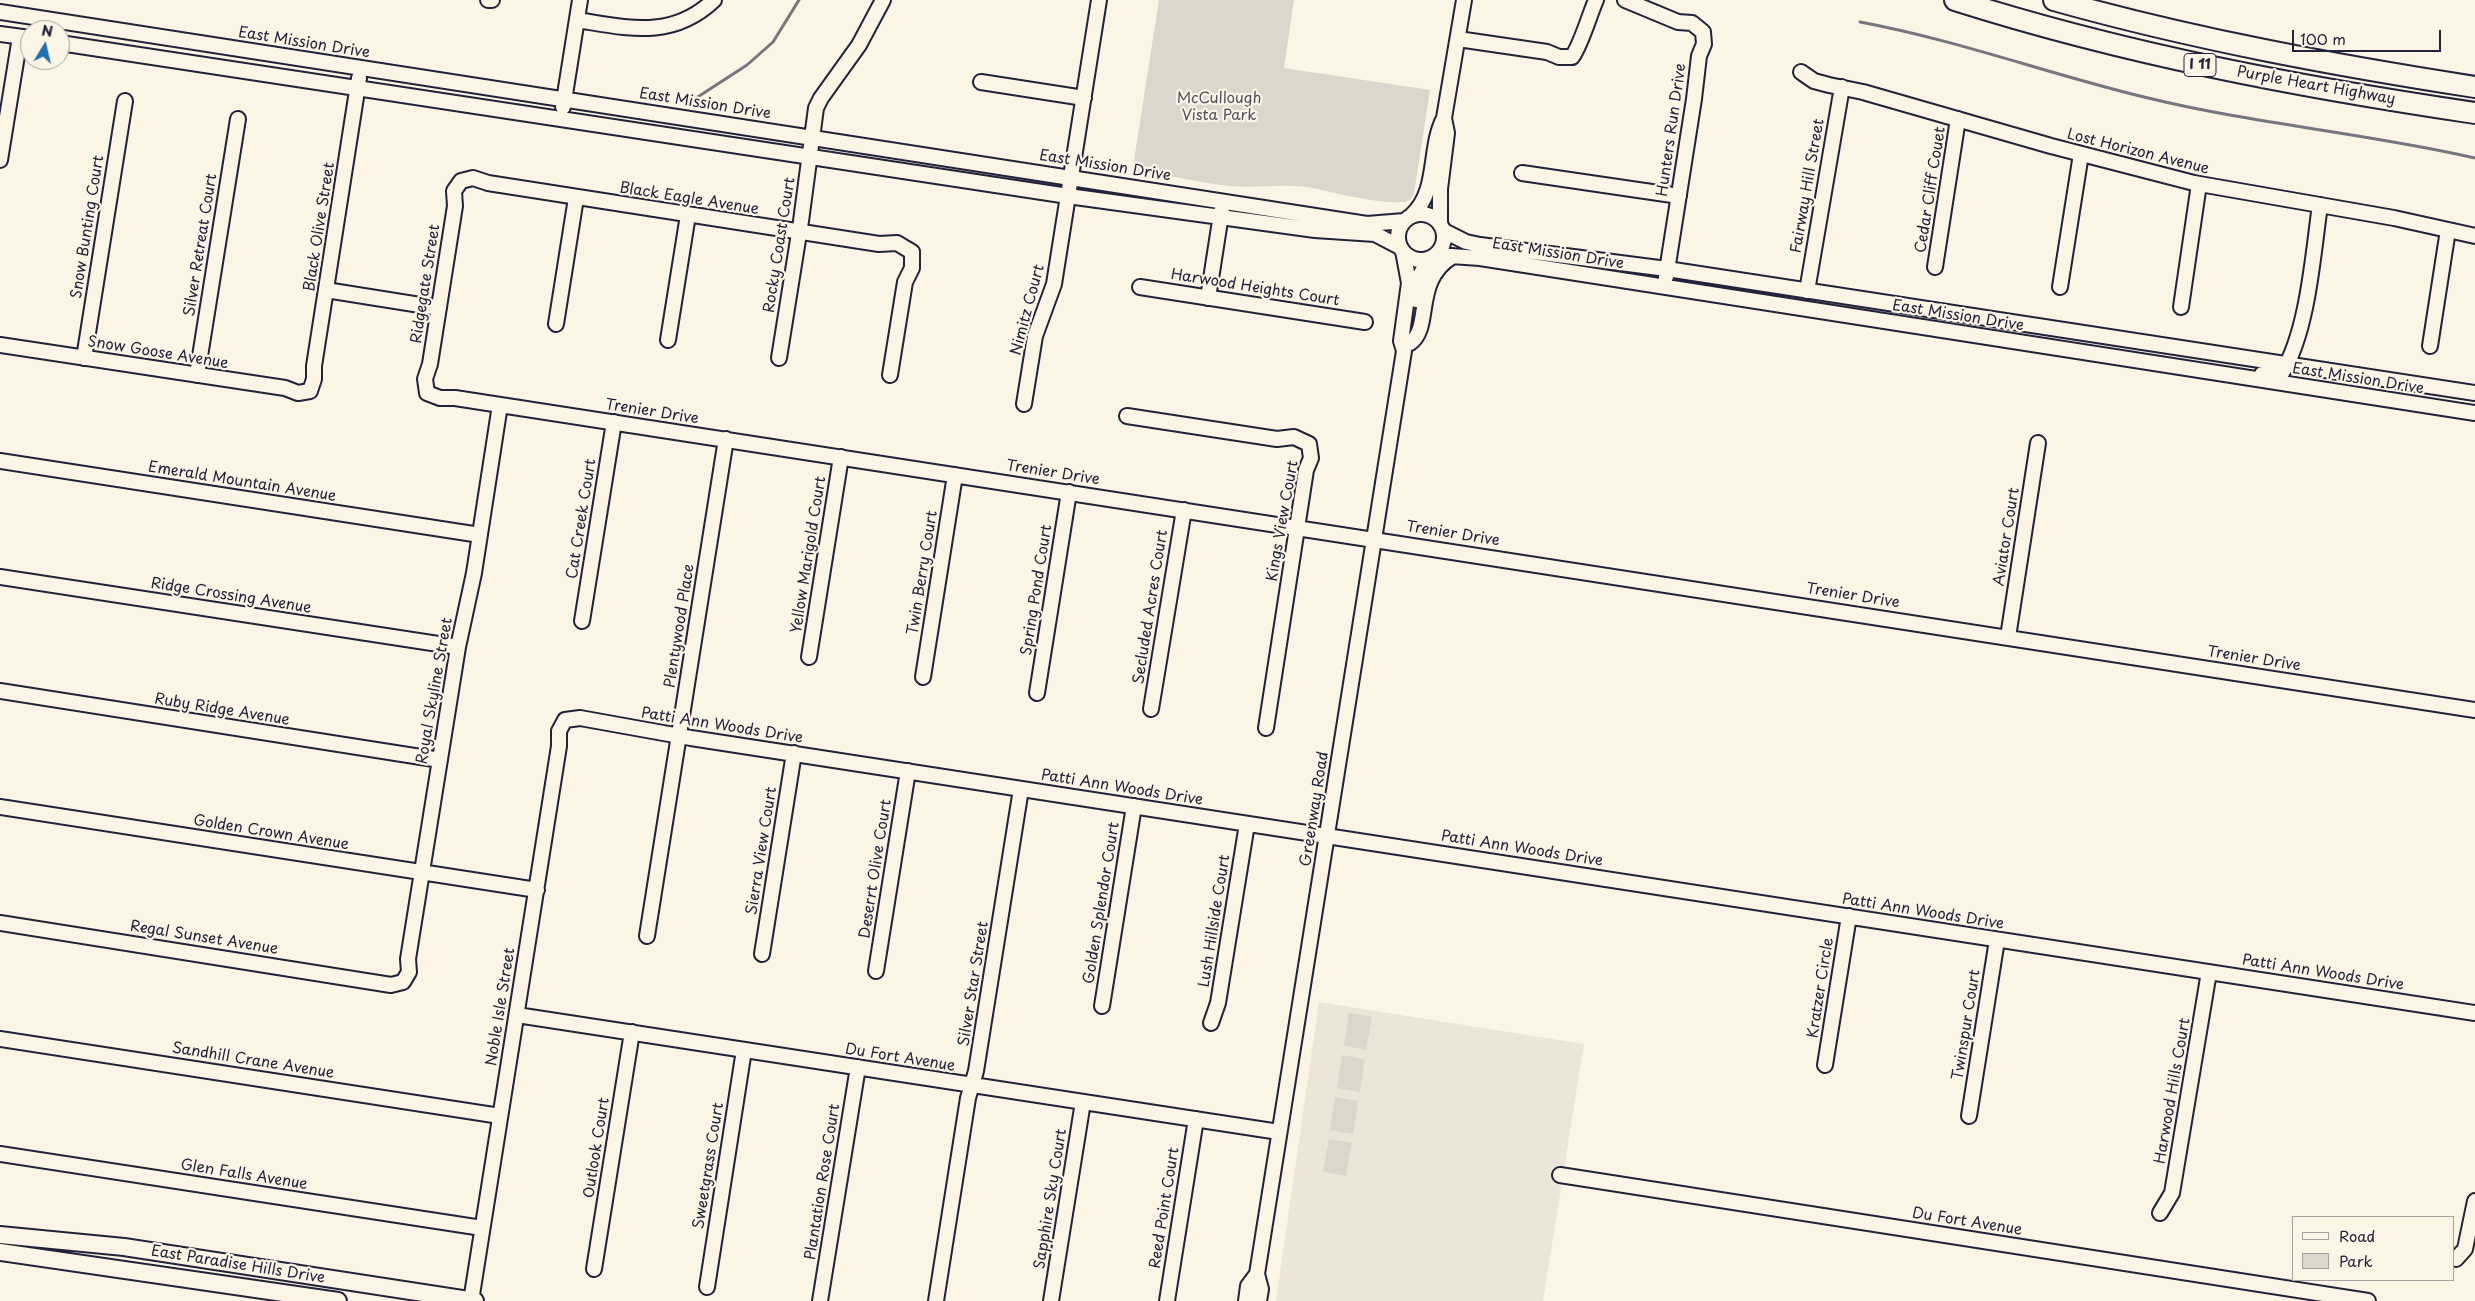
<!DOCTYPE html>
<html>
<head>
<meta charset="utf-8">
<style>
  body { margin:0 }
  #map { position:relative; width:2475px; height:1301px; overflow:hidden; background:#fcf5e5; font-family:"Playpen Sans",sans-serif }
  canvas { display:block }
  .legend { position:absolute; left:2292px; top:1216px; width:162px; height:65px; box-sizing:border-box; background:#fcf5e5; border:1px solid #a5a1a1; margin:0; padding:6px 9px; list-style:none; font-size:15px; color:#22223b }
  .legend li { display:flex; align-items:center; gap:10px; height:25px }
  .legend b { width:25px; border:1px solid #a5a1a1 }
  .north { position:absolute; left:20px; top:20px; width:50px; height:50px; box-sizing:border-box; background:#fcf5e5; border:1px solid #a5a1a1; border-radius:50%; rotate:9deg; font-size:14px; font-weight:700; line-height:20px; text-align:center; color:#22223b }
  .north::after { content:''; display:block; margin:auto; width:18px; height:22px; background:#1f6fb2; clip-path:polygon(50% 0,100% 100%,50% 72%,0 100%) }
  .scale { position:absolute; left:2292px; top:30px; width:149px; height:22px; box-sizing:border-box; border:2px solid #22223b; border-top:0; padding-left:6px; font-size:15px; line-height:18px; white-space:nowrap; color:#22223b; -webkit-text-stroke:4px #fcf5e5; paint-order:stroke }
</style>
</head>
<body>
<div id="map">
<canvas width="2475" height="1301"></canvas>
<ul class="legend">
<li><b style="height:6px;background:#fcf5e5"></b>Road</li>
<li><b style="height:14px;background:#dcd6cc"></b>Park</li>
</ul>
<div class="north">N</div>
<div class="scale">100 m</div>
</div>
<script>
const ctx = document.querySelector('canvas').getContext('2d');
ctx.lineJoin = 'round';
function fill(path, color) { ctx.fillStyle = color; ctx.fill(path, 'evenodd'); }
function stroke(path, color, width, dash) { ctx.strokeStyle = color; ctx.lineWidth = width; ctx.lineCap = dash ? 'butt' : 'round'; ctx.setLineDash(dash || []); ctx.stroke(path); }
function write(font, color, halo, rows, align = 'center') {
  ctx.font = font + ' "Playpen Sans",sans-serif'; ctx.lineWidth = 4.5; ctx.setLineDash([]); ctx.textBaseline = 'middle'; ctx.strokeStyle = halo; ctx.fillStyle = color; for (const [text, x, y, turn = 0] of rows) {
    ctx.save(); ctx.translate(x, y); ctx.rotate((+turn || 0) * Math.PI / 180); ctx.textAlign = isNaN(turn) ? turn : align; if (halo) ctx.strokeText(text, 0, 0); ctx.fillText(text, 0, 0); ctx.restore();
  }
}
const built = new Path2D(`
  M 1319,1002 L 1584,1044 L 1543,1301 L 1276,1301 Z`);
const green = new Path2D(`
  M 1159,0 L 1294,0 L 1284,68 L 1430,90 L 1414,193 L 1411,199 C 1399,209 1334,193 1318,189 C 1290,182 1259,189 1230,186 C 1197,183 1165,172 1132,173 Z
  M 1349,1013 L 1372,1017 L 1366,1050 L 1344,1046 Z
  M 1342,1055 L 1365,1059 L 1360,1092 L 1337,1088 Z
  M 1335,1097 L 1358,1101 L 1353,1134 L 1330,1130 Z
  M 1329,1139 L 1352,1143 L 1346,1176 L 1323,1172 Z`);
const stream = new Path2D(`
  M 1860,22 C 1957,40 2049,74 2144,97 C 2253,124 2366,133 2475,158
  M 693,100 L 747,65 L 773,42 L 799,0`);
const minor = new Path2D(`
  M 488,0 L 492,0
  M 1625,0 L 1678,22 L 1692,23 L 1703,32 L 1704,44 L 1699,56 L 1694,99 L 1666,277
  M 0,12 L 1367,224 L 1404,221
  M 577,20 C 628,28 672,40 714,0
  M 0,34 L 30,38
  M 1458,39 L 1547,52 L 1559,57 L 1572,57 C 1581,45 1589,16 1596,0
  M 60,43 L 1068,196 L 1315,230 L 1375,234 L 1400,247
  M 1801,72 L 1814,81 L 1829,85 L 1863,92 L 2051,146 L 2194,183 L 2394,218 L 2475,236
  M 981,82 L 1084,98
  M 563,107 L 580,0
  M 0,160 L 20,37
  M 1522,173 L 1679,196
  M1398 237a23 23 0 1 1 46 0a23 23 0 1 1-46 0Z
  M 1412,215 C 1439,190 1428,148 1444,118 L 1464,0
  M 1440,223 L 1440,189 L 1447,133 L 1444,118
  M 1444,231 L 1466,242 L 1480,245 L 1667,269 L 2475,393
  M 1436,255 L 1480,258 L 2475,413
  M 1935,267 L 1958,119
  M 1140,287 L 1365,322
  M 2060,287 L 2081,154
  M 326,290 L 439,308
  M 1807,291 L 1842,87
  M 1208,298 L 1222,208
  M 1416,300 L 1419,277 L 1429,259
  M 2181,307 L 2199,184
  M 556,324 L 576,198
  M 668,340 L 688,215
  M 1410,343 C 1433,327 1412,281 1453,256
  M 0,345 L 285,388 L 298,393 L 310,391 L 314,379 L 314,366 L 359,78
  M 2430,346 L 2448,230
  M 84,358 L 125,101
  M 779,358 L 801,221 L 816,108 L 821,98 L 859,45 L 883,0
  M 2262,374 L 2282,373 C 2308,331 2313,254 2320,205
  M 197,375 L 238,119
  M 890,375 L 905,282 L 912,268 L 912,252 L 897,243 L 879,244 L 488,183 L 473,178 L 461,181 L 454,191 L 455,206 L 430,364 L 425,379 L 427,393 L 440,398 L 455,398 L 2475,710
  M 1024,404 L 1035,336 L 1054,284 L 1099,0
  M 1127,416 L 1277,439 L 1294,437 L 1309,444 L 1311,458 L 1306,470 L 1266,728
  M 0,461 L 480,535
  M 0,577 L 458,647
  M 582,621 L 614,422
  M 2008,637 L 2038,443
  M 809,657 L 841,457
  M 923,677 L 955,475
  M 0,691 L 440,760
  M 1037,693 L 1069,492
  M 1151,709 L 1184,510
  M 0,807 L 537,890
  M 0,923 L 391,985 L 403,982 L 409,972 L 408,959 L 458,647 L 474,573 L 500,405
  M 647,936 L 726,439
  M 762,954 L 794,753
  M 876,971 L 908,771
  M 1102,1006 L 1134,806
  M 517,1015 L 1279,1132
  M 1211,1023 L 1218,1003 L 1247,824
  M 0,1039 L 500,1116
  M 1825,1065 L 1849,916
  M 1969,1116 L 1997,940
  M 0,1154 L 482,1228
  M 1560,1175 L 2368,1301
  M 2160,1213 L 2172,1193 L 2209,972
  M 2456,1259 L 2465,1249 L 2475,1201
  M 594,1269 L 632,1032
  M 707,1287 L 744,1050
  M 471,1301 L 559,746 L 559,731 L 565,720 L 580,718 L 691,738 L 2475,1013
  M 820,1301 L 858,1067
  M 936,1301 L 968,1098 L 976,1071 L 1021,789
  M 1051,1301 L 1083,1102
  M 1167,1301 L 1196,1119
  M 1246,1301 L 1248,1286 L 1257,1274
  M 1259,1301 L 1261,1289 L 1257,1274 L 1404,351 L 1401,341 L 1409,283 L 1403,251`);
const major = new Path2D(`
  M 0,1235 L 124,1247 L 475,1301
  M 0,1252 L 338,1301`);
const highway = new Path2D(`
  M 1955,0 C 2125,54 2299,87 2475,113
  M 2054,0 C 2193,39 2333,65 2475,87`);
const shields = [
  [2200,65,32]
];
const shieldNames = [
  ["I 11",2200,65]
];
const streetNames = [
  ["East Mission Drive",304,43,9],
  ["Purple Heart Highway",2316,86,10],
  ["East Mission Drive",705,104,9],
  ["Hunters Run Drive",1672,130,-82],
  ["Lost Horizon Avenue",2138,152,14],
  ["East Mission Drive",1105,166,9],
  ["Fairway Hill Street",1808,186,-80],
  ["Cedar Cliff Couet",1931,190,-81],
  ["Black Eagle Avenue",689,199,9],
  ["Snow Bunting Court",88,227,-81],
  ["Black Olive Street",320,227,-81],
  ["Silver Retreat Court",201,245,-81],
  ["Rocky Coast Court",780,245,-81],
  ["East Mission Drive",1558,254,9],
  ["Ridgegate Street",426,284,-81],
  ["Harwood Heights Court",1255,288,9],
  ["Nimitz Court",1028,310,-75],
  ["East Mission Drive",1958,316,9],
  ["Snow Goose Avenue",158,353,9],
  ["East Mission Drive",2358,379,9],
  ["Trenier Drive",652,412,9],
  ["Trenier Drive",1053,473,9],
  ["Emerald Mountain Avenue",242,482,9],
  ["Cat Creek Court",582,519,-81],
  ["Kings View Court",1283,521,-80],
  ["Trenier Drive",1453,534,9],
  ["Aviator Court",2007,537,-81],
  ["Yellow Marigold Court",809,555,-81],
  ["Twin Berry Court",923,573,-81],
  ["Spring Pond Court",1037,590,-81],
  ["Ridge Crossing Avenue",231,596,9],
  ["Trenier Drive",1853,596,9],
  ["Secluded Acres Court",1151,607,-81],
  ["Plentywood Place",680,626,-81],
  ["Trenier Drive",2254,659,9],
  ["Royal Skyline Street",435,691,-80],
  ["Ruby Ridge Avenue",222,710,9],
  ["Patti Ann Woods Drive",722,726,9],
  ["Patti Ann Woods Drive",1122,788,9],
  ["Greenway Road",1315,809,-81],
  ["Golden Crown Avenue",271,833,9],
  ["Patti Ann Woods Drive",1522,849,9],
  ["Sierra View Court",762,851,-81],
  ["Deserrt Olive Court",876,869,-81],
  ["Golden Splendor Court",1102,903,-81],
  ["Patti Ann Woods Drive",1923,912,9],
  ["Lush Hillside Court",1215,921,-81],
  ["Regal Sunset Avenue",204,938,9],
  ["Patti Ann Woods Drive",2323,973,9],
  ["Silver Star Street",974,984,-81],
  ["Kratzer Circle",1821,988,-81],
  ["Noble Isle Street",501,1007,-81],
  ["Twinspur Court",1967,1025,-81],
  ["Du Fort Avenue",900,1058,9],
  ["Sandhill Crane Avenue",253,1061,9],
  ["Harwood Hills Court",2173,1091,-80],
  ["Outlook Court",597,1148,-81],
  ["Sweetgrass Court",709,1166,-81],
  ["Glen Falls Avenue",244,1175,9],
  ["Plantation Rose Court",823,1182,-81],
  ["Sapphire Sky Court",1051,1199,-81],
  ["Reed Point Court",1165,1208,-81],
  ["Du Fort Avenue",1967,1222,9],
  ["East Paradise Hills Drive",238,1265,9]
];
const parkNames = [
  ["McCullough",1219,99],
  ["Vista Park",1219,116]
];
fill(built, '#ece5d8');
fill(green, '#dcd6cc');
stroke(stream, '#78757e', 3);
stroke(minor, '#22223b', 18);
stroke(major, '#22223b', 20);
stroke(highway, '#22223b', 24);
stroke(minor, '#fcf5e5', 14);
stroke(major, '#fcf5e5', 16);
stroke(highway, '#fcf5e5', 20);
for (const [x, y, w] of shields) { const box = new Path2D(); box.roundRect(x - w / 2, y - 11.5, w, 23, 4); ctx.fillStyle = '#fcf5e5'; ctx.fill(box); stroke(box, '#22223b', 1); }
write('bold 14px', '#22223b', null, shieldNames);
write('15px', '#22223b', '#fcf5e5', streetNames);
write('15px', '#504f5f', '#fcf5e5', parkNames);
</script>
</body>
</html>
